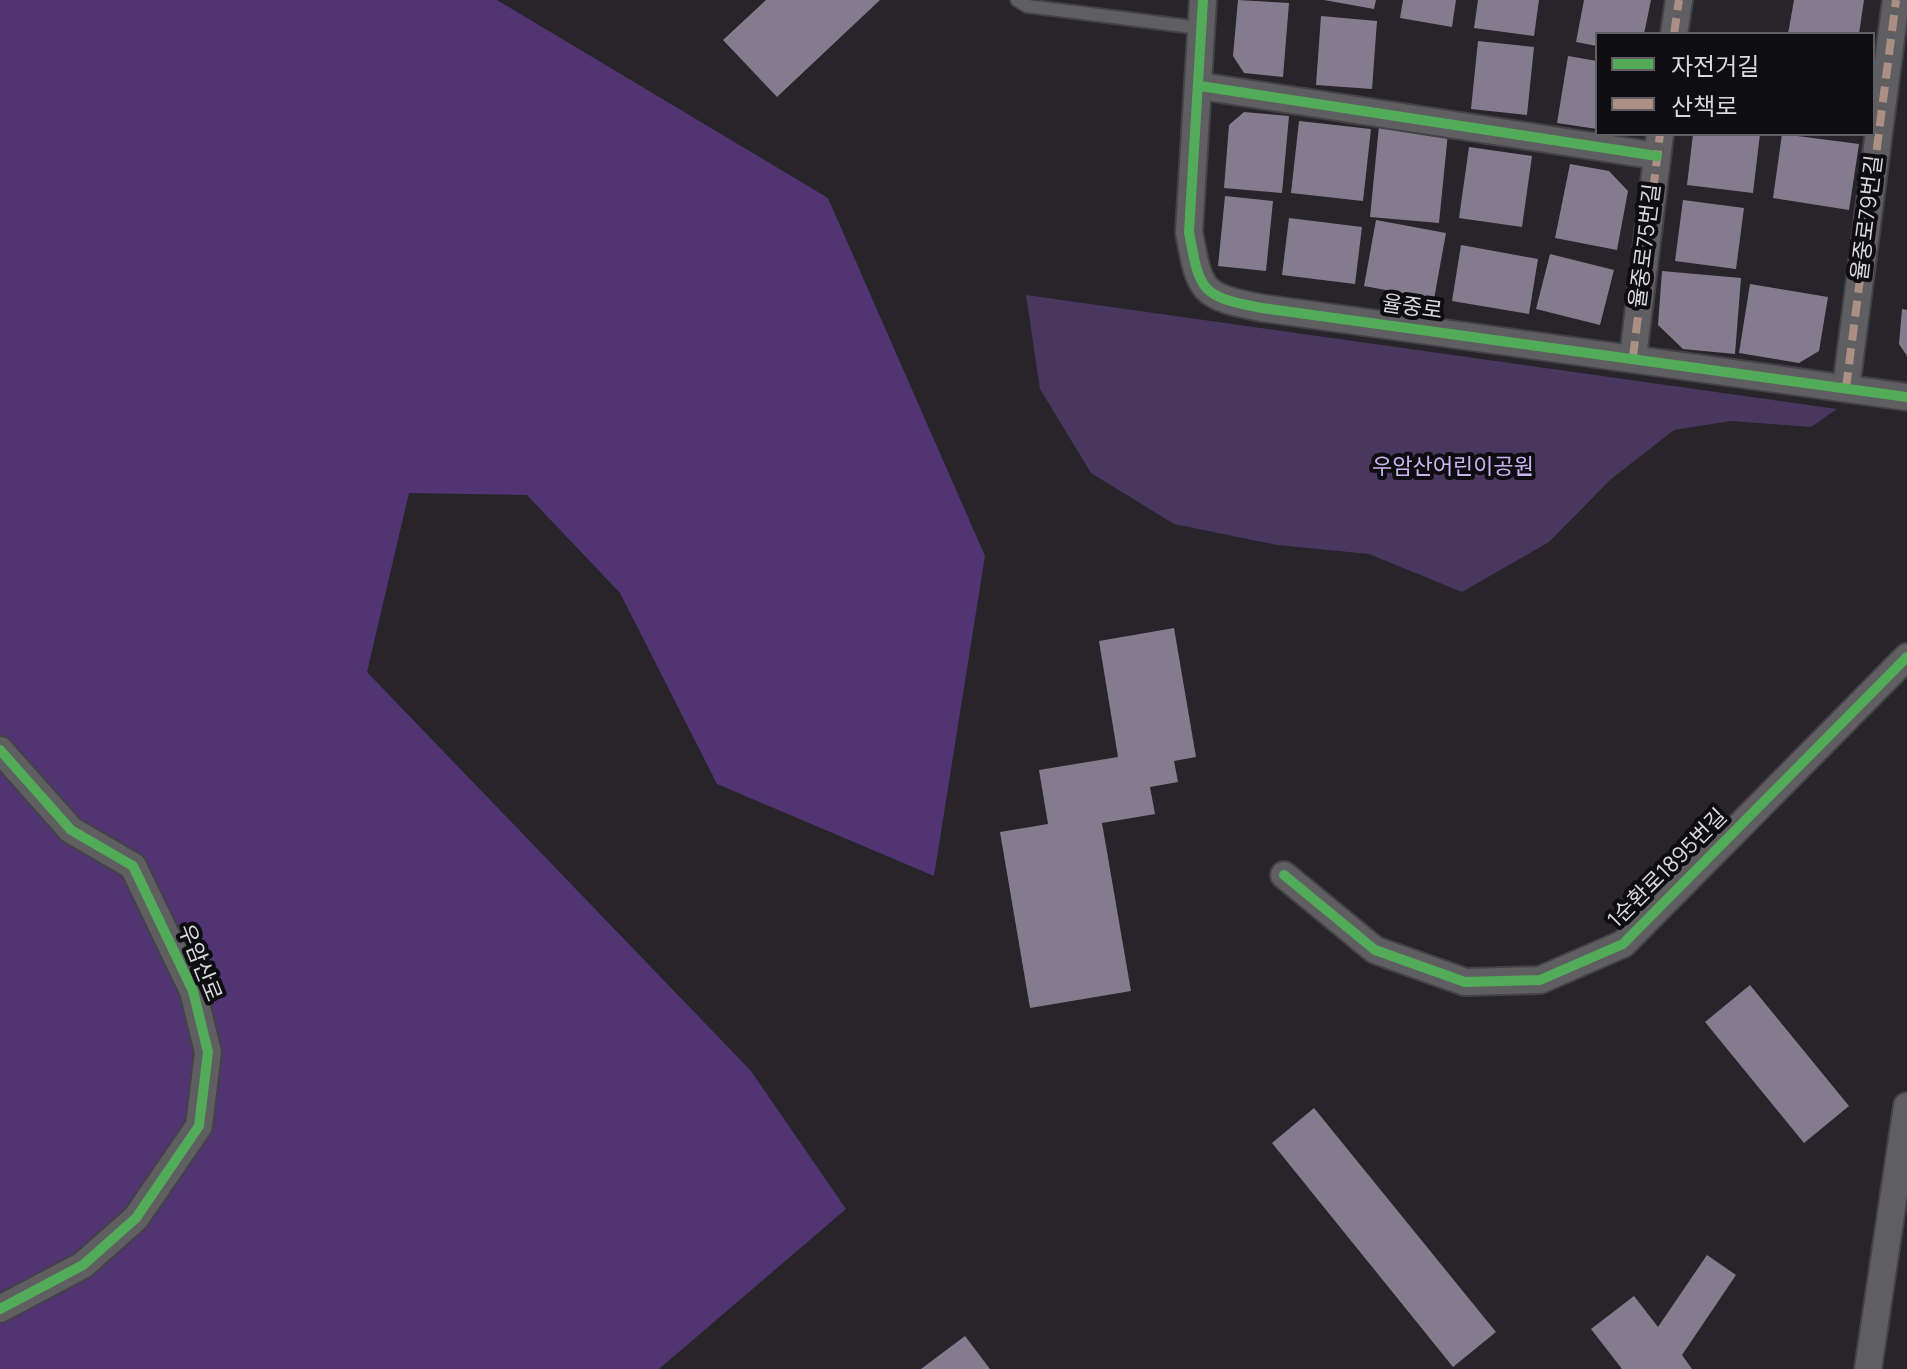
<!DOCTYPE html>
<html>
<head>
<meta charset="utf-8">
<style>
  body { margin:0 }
  #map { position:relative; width:1907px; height:1369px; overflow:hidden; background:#27242a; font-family:Manrope,"Noto Sans KR",sans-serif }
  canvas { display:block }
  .legend { position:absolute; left:1595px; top:32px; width:280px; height:104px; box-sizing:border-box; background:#0e0d11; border:2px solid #605e63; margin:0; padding:10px 14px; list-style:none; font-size:24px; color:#dad7de }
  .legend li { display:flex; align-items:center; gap:16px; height:40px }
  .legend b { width:40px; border:2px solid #605e63 }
</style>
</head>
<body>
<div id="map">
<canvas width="1907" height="1369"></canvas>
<ul class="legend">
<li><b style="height:10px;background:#51ab58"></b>자전거길</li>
<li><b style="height:10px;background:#ac8f84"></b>산책로</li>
</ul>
</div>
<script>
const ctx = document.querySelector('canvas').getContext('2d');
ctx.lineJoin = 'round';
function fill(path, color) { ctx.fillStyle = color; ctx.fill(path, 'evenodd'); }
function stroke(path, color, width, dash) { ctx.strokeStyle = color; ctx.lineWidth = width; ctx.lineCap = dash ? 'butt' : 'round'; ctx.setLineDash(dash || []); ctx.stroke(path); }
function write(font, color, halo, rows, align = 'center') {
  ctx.font = font + ' Manrope,"Noto Sans KR",sans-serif'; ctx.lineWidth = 8; ctx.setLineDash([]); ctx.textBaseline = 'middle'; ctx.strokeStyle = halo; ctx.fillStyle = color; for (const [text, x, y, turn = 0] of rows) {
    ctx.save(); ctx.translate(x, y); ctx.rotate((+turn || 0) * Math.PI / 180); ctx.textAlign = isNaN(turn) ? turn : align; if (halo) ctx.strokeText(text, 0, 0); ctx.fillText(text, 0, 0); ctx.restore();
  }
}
const green = new Path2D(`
  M 1026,295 L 1837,409 L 1811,427 L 1731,421 L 1674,430 L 1610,480 L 1549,542 L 1462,592 L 1369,554 L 1277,545 L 1174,524 L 1091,473 L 1040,389 Z`);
const forest = new Path2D(`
  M 0,0 L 497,0 L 828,198 L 985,556 L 934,876 L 717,784 L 620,593 L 527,495 L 409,493 L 367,672 L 751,1071 L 846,1209 L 659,1369 L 0,1369 Z`);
const building = new Path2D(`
  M 766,0 L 880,0 L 777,97 L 723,40 Z
  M 1238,0 L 1289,3 L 1283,77 L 1244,73 L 1233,56 Z
  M 1324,0 L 1376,0 L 1374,9 Z
  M 1403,0 L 1456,0 L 1452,27 L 1400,18 Z
  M 1478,0 L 1539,0 L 1534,36 L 1474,28 Z
  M 1584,0 L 1651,0 L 1644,34 L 1597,34 L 1597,46 L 1576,42 Z
  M 1794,0 L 1864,0 L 1859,34 L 1788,34 Z
  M 1321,16 L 1377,21 L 1372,89 L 1316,85 Z
  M 1478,41 L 1534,47 L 1527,115 L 1471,109 Z
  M 1568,56 L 1597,61 L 1597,129 L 1557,123 Z
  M 1244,112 L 1289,116 L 1282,193 L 1224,188 L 1229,125 Z
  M 1299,121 L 1371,129 L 1363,201 L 1291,193 Z
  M 1379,126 L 1448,133 L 1439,223 L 1370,217 Z
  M 1693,134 L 1760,134 L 1753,193 L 1687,185 Z
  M 1782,134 L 1859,144 L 1849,210 L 1773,198 Z
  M 1469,147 L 1532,156 L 1522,227 L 1459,218 Z
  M 1570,164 L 1609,171 L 1628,191 L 1617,250 L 1555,238 Z
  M 1225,196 L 1273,201 L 1266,271 L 1218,266 Z
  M 1683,200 L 1744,208 L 1736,269 L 1675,261 Z
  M 1289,218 L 1362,227 L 1355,284 L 1282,275 Z
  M 1376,220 L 1446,233 L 1434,299 L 1364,286 Z
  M 1461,245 L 1538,259 L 1529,314 L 1452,301 Z
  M 1550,254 L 1614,270 L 1600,325 L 1536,309 Z
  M 1662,271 L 1741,278 L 1735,354 L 1683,349 L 1658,325 Z
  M 1750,284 L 1828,297 L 1819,351 L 1799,363 L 1739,353 Z
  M 1902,309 L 1907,310 L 1907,356 L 1899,344 Z
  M 1174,628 L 1196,757 L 1174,761 L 1178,782 L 1150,787 L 1155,814 L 1102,823 L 1131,991 L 1030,1008 L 1000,832 L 1048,824 L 1039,770 L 1118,757 L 1099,641 Z
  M 1750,985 L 1849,1106 L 1804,1143 L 1705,1022 Z
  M 1314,1108 L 1496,1332 L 1453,1367 L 1272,1143 Z
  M 1707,1255 L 1736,1275 L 1682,1355 L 1692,1369 L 1622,1369 L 1591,1329 L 1634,1296 L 1658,1327 Z
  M 965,1336 L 990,1369 L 921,1369 Z`);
const service = new Path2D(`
  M 1017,0 L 1027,6 L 1200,28`);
const minor = new Path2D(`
  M 1203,0 L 1189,232 C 1200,293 1201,296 1262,308 L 1907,397
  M 1674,34 L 1679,0
  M 1200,86 L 1657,156
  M 1633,357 L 1660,134
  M 1846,388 L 1896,0
  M 0,750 L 71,830 L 133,866 L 193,991 L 208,1052 L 199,1126 L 136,1218 L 83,1265 L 0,1309
  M 1284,875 L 1375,950 L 1465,982 L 1540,980 L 1623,944 L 1907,657
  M 1868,1369 L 1907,1106`);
const quiet = new Path2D(`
  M 1674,34 L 1679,0
  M 1633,357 L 1660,134
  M 1846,388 L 1896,0`);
const cycleway = new Path2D(`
  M 1203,0 L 1189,232 C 1200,293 1201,296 1262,308 L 1907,397
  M 1200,86 L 1657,156
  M 0,750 L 71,830 L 133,866 L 193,991 L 208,1052 L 199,1126 L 136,1218 L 83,1265 L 0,1309
  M 1284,875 L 1375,950 L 1465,982 L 1540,980 L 1623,944 L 1907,657`);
const streetNames = [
  ["율중로79번길",1868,218,-83],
  ["율중로75번길",1646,246,-83],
  ["율중로",1412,308,8],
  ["1순환로1895번길",1668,869,-45],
  ["우암산로",199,963,68]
];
const parkNames = [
  ["우암산어린이공원",1453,468]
];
fill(green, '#493760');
fill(forest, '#513472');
fill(building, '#847c8e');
stroke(service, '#444247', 16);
stroke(minor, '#444247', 30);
stroke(service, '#5f5e61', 12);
stroke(minor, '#5f5e61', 26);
stroke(quiet, '#ac8f84', 8, [16, 8]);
stroke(cycleway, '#51ab58', 10);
write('22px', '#dad7de', '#0e0d11', streetNames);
write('22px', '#ccb4f0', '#0e0d11', parkNames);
</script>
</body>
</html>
